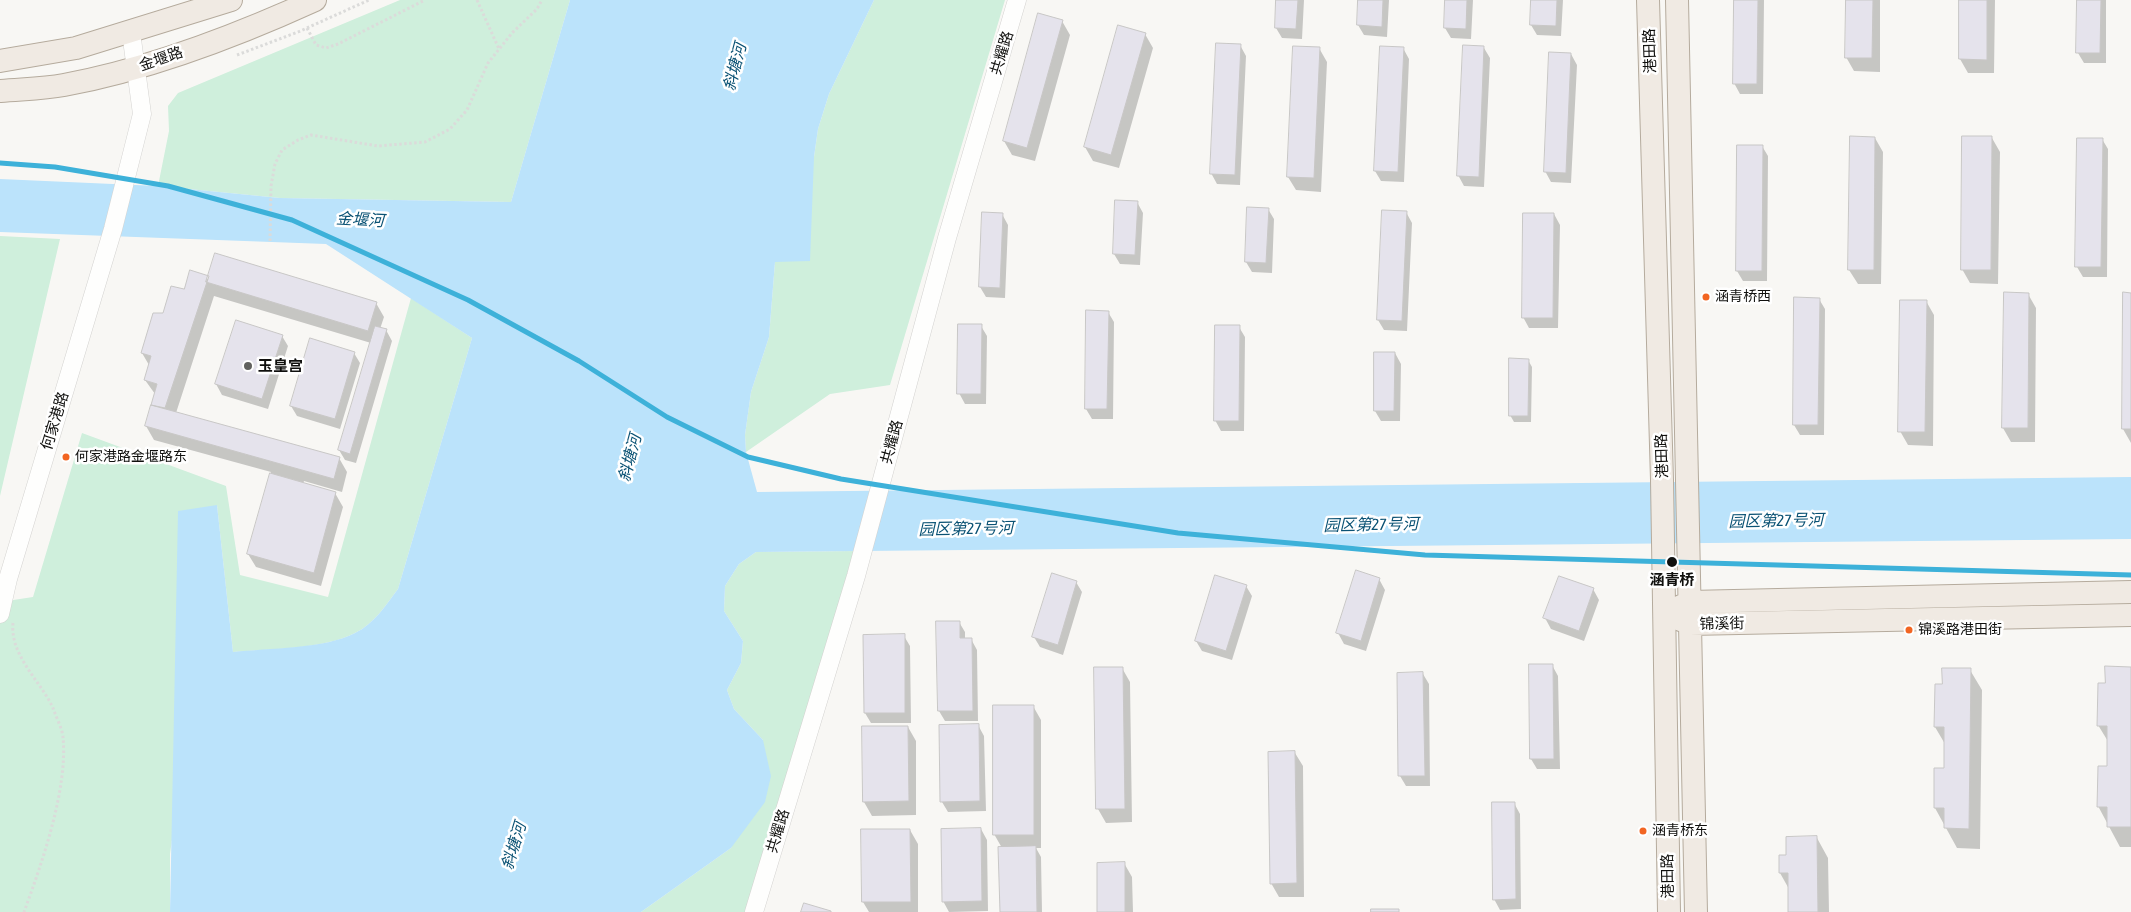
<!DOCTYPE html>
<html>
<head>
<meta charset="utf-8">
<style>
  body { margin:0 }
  canvas { display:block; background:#f8f7f4 }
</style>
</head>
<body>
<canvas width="2131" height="912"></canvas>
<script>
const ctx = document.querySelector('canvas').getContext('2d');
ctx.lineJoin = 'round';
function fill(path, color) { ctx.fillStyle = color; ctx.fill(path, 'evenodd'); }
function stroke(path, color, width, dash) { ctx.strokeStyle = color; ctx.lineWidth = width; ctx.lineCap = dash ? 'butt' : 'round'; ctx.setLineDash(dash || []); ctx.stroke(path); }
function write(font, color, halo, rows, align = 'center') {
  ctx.font = font + ' "Asap Condensed","Noto Sans SC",sans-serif'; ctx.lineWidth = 5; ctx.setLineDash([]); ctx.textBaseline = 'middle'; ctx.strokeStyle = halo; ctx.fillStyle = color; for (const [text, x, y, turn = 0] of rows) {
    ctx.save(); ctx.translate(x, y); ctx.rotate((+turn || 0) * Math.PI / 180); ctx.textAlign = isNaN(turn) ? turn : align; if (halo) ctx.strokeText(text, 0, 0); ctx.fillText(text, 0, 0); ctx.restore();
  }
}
const green = new Path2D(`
  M 400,0 L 570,0 L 511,202 L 280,198 L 158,186 L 169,131 L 168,106 L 178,93 Z
  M 874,0 L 1005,0 L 890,385 L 830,394 L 746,452 L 745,435 L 751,392 L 769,337 L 775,262 L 814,157 L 818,129 L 829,94 Z
  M 0,236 L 60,239 L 0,496 Z
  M 411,298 L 472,338 L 398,589 C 386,605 374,624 355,633 C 325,649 268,649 233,652 L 217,505 L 170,854 L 170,912 L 0,912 L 0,602 L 33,597 L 82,433 L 226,486 L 240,575 L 328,597 Z
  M 856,551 L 757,912 L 641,912 L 731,848 L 763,740 L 734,709 L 727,690 L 741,663 L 743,641 L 724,611 L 725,586 L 739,564 L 756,552 Z`);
const water = new Path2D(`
  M 570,0 L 874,0 L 829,94 L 818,129 L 814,157 L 810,261 L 775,262 L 769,337 L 751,392 L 745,435 L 746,452 L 757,492 L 2131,477 L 2131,539 L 756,552 L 739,564 L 725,586 L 724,611 L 743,641 L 741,663 L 727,690 L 734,709 L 763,740 L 771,776 L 765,802 L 731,848 L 641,912 L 170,912 L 178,511 L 217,505 L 233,652 C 268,648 325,649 355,633 C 374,624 386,605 398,589 L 472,338 L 326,244 L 0,232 L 0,179 L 158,186 L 280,198 L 511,202 Z`);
const shadow = new Path2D(`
  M 1277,0 L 1304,0 L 1302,39 L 1282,38 L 1276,28 Z
  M 1359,0 L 1389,0 L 1387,37 L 1364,35 L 1358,25 Z
  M 1447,0 L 1473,0 L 1471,39 L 1451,38 L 1445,28 Z
  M 1533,0 L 1563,0 L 1561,36 L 1537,35 L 1531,25 Z
  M 1735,0 L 1764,0 L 1763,94 L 1740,94 L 1734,83 Z
  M 1847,0 L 1880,0 L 1880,72 L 1854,71 L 1846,57 Z
  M 1961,0 L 1995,0 L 1994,73 L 1968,73 L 1960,59 Z
  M 2078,0 L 2106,0 L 2106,63 L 2084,63 L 2078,53 Z
  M 1062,21 L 1070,35 L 1035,161 L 1012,155 L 1004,141 Z
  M 1145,34 L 1153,48 L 1119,168 L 1093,161 L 1085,147 Z
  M 1240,45 L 1246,56 L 1240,185 L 1217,184 L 1211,173 Z
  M 1319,48 L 1327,62 L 1321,192 L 1296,190 L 1288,177 Z
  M 1403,48 L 1409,59 L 1404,182 L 1381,181 L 1375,171 Z
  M 1484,48 L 1490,58 L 1484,187 L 1464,186 L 1458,175 Z
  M 1571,54 L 1577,65 L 1571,183 L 1551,182 L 1545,171 Z
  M 1875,138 L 1883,152 L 1881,284 L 1858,284 L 1849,270 Z
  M 1992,138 L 2000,152 L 1998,284 L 1970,283 L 1962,269 Z
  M 2102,139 L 2108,149 L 2107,277 L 2083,277 L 2077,267 Z
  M 1762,146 L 1768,156 L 1767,281 L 1743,281 L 1737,271 Z
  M 1137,202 L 1143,213 L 1140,265 L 1120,264 L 1114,254 Z
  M 1268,209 L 1274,219 L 1272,273 L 1252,272 L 1246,262 Z
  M 1406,212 L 1412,223 L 1407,331 L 1384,330 L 1378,320 Z
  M 1002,214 L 1008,225 L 1005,298 L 986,297 L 980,287 Z
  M 1554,214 L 1560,225 L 1558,328 L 1529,328 L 1523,317 Z
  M 209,278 L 376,303 L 384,317 L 380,329 L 386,330 L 392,341 L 356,463 L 345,460 L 339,450 L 371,343 L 214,296 L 176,413 L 339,458 L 347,472 L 342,492 L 304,481 L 303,484 L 335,493 L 343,507 L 321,586 L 256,567 L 248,554 L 271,472 L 154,440 L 146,426 L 155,394 L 145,380 L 149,365 L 142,353 L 164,314 L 185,291 Z
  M 2028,294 L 2036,308 L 2035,442 L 2011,442 L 2003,428 Z
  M 2131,294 L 2131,443 L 2123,429 Z
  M 1819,299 L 1825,309 L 1824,435 L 1800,435 L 1794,425 Z
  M 1926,301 L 1934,315 L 1933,446 L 1908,445 L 1900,431 Z
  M 1108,312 L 1114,322 L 1113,419 L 1092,419 L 1086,409 Z
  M 981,326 L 987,336 L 986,404 L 965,404 L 959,393 Z
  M 1239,327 L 1245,337 L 1244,431 L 1221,431 L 1215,420 Z
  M 282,336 L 288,346 L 268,409 L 222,395 L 216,384 Z
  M 354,353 L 360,363 L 340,429 L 297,416 L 291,406 Z
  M 1395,353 L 1401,364 L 1400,421 L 1381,421 L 1375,411 Z
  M 1528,360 L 1532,367 L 1531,422 L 1514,422 L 1510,415 Z
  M 1379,579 L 1385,590 L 1366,651 L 1344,644 L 1338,633 Z
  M 1076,582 L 1082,592 L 1063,655 L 1040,647 L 1034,637 Z
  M 1246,586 L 1252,596 L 1232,660 L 1202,651 L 1196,641 Z
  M 1593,589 L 1599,600 L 1584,641 L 1551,629 L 1545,618 Z
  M 959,622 L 965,632 L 965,639 L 971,639 L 977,650 L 978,721 L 945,721 L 939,711 Z
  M 865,636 L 904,636 L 910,646 L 911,723 L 871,723 L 865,713 Z
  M 1552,665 L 1558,676 L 1560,769 L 1537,769 L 1531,759 Z
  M 1122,668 L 1130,682 L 1132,822 L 1106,823 L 1098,809 Z
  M 2131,668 L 2131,847 L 2120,847 L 2098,806 L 2108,767 L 2109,743 L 2098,725 L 2106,684 Z
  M 1970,670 L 1982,690 L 1980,849 L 1957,848 L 1935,808 L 1936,769 L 1945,769 L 1945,744 L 1935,727 L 1943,686 Z
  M 1423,674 L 1429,684 L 1430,786 L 1406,786 L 1400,776 Z
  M 1033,706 L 1041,720 L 1041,848 L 1036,848 L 1041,857 L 1042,912 L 1001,912 L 1002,848 L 994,834 Z
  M 978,725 L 984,736 L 986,811 L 948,812 L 942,802 Z
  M 908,727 L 916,741 L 916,815 L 872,816 L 864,802 Z
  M 1295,753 L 1303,766 L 1304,897 L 1279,897 L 1271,883 Z
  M 1514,803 L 1520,814 L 1521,909 L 1500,910 L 1494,899 Z
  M 981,829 L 987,840 L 988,911 L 949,912 L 943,901 Z
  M 910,830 L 918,844 L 918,912 L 869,912 L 863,902 Z
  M 1817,838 L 1828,858 L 1829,912 L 1790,912 L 1789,889 L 1780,873 L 1787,857 Z
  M 1124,863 L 1132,877 L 1133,912 L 1099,912 Z`);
const building = new Path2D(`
  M 1276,0 L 1298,0 L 1296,29 L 1275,28 Z
  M 1358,0 L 1383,0 L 1382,27 L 1357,25 Z
  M 1445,0 L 1467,0 L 1466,29 L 1444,28 Z
  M 1531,0 L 1557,0 L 1556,26 L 1530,25 Z
  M 1734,0 L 1758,0 L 1757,84 L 1733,84 Z
  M 1846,0 L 1873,0 L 1872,58 L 1845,58 Z
  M 1959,0 L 1987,0 L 1987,60 L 1959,59 Z
  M 2077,0 L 2101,0 L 2100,53 L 2076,53 Z
  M 1038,13 L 1063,20 L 1027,148 L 1003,141 Z
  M 1118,25 L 1146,33 L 1111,155 L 1084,147 Z
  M 1216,43 L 1241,44 L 1235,175 L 1210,174 Z
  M 1463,45 L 1484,46 L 1479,177 L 1457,176 Z
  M 1293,46 L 1320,47 L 1314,178 L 1287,177 Z
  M 1380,46 L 1404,47 L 1398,172 L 1374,171 Z
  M 1549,52 L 1571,53 L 1566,173 L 1544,172 Z
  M 1850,136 L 1875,137 L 1874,270 L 1848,270 Z
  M 1962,136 L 1992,136 L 1991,270 L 1961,270 Z
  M 2077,138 L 2103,138 L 2101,267 L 2075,267 Z
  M 1737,145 L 1763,145 L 1762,271 L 1736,271 Z
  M 1115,200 L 1138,201 L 1135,255 L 1113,254 Z
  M 1247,207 L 1269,208 L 1266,263 L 1245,262 Z
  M 1382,210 L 1407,211 L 1402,321 L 1377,320 Z
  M 982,212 L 1003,213 L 1000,288 L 979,287 Z
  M 1523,213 L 1554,213 L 1553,318 L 1522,318 Z
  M 215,253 L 377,302 L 368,331 L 206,282 Z
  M 190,270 L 209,276 L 165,408 L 151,405 L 157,384 L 144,380 L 151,356 L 141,353 L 153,313 L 163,313 L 171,286 L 184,289 Z
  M 2004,292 L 2029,293 L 2028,428 L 2002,428 Z
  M 2123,292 L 2131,293 L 2131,429 L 2122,429 Z
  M 1794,297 L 1820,298 L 1818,425 L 1793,425 Z
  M 1900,300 L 1927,300 L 1925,432 L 1898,432 Z
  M 1086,310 L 1109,311 L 1107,409 L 1085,409 Z
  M 236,320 L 283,335 L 262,399 L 215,384 Z
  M 958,324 L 982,324 L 981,394 L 957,394 Z
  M 1215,325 L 1240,325 L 1239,421 L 1214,421 Z
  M 375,326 L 387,329 L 350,454 L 338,450 Z
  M 310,338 L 355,352 L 335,419 L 290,406 Z
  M 1374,352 L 1395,352 L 1394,411 L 1374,411 Z
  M 1509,358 L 1529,359 L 1528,416 L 1509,416 Z
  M 151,405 L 340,457 L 334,479 L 145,426 Z
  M 270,473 L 336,492 L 314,573 L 247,554 Z
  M 1356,570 L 1380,578 L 1361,641 L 1336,633 Z
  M 1052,573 L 1077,581 L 1058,645 L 1032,637 Z
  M 1215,575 L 1247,585 L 1226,651 L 1195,641 Z
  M 1559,576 L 1594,588 L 1579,631 L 1543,618 Z
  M 936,621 L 960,621 L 960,638 L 972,638 L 973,711 L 938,711 Z
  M 905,634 L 905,713 L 864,713 L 863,635 Z
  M 1529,664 L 1553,664 L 1554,759 L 1530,759 Z
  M 2105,666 L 2131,667 L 2131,827 L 2107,827 L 2107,807 L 2097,807 L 2098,766 L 2107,766 L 2107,726 L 2097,726 L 2098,683 L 2105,683 Z
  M 1094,667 L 1123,667 L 1125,809 L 1096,809 Z
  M 1942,668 L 1971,668 L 1969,829 L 1944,828 L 1944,808 L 1934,808 L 1934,768 L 1944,768 L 1944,727 L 1934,727 L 1935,684 L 1942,684 Z
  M 1423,672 L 1425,776 L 1398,776 L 1397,673 Z
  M 993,705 L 1034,705 L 1034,835 L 993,835 Z
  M 979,724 L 980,801 L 940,802 L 939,725 Z
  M 862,726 L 908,726 L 909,801 L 863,802 Z
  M 1295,751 L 1297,883 L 1270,884 L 1268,752 Z
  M 1492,802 L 1515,802 L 1516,899 L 1493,900 Z
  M 981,828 L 982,901 L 942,902 L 941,829 Z
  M 861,829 L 910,829 L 911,902 L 862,902 Z
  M 1817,836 L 1818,912 L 1788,912 L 1788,873 L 1779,873 L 1779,855 L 1786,855 L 1786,837 Z
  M 1036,846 L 1037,912 L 1000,912 L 998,847 Z
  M 1125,862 L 1125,912 L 1097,912 L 1097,863 Z
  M 804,903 L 831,911 L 831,912 L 801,912 Z
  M 1371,909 L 1399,909 L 1399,912 L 1371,912 Z`);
const path = new Path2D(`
  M 477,0 L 499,49
  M 307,28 L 316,45 L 326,48 L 338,44 L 425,0
  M 237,55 L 298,32 L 369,0
  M 270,241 L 271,186 L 275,164 L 282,150 L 298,140 L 311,135 L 378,146 L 425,142 L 450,129 L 467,110 L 488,63 L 512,33 L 537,9 L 542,0
  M 13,623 C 10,656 40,680 53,708 C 56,717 62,728 63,737 C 68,789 42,863 24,912`);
const minor = new Path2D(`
  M 0,614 L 8,579 L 113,229 L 142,114 L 131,32
  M 754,912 L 856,576 L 947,238 L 1017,0`);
const major = new Path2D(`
  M 1648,0 L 1662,480 L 1669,912
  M 1677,0 L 1696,912
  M 0,61 L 76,48 L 231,0
  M 0,91 C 21,89 43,89 64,85 C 151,69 236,36 315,0
  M 1677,608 L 1690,602 L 2131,592
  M 1676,618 L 1690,624 L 2131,615`);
const metro1 = new Path2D(`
  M 0,163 L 55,167 L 168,186 L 292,220 L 468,300 L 579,361 L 667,417 L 748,457 L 841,479 L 1178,533 L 1425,555 L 2131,575`);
const markers = [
  [1706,297,4.5,"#f26522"],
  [248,366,5,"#61615e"],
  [66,457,4.5,"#f26522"],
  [1672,562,6,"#10100e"],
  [1909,630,4.5,"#f26522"],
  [1643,831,4.5,"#f26522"]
];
const busNames = [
  ["涵青桥西",1715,297],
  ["何家港路金堰路东",75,457],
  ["锦溪路港田街",1918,630],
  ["涵青桥东",1652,831]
];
const streetNames = [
  ["港田路",1650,51,-92],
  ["共耀路",1002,53,-73],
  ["金堰路",161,59,-19],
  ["何家港路",55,421,-73],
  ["共耀路",892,442,-75],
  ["港田路",1662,456,-92],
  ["锦溪街",1722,624,-1],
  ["共耀路",778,831,-73],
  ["港田路",1668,876,-91]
];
const poiNames = [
  ["玉皇宫",258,366]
];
const stopNames = [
  ["涵青桥",1672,580]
];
const waterNames = [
  ["斜塘河",735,67,-75],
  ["金堰河",360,220,3],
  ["斜塘河",630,458,-75],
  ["园区第27号河",1776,521,-1],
  ["园区第27号河",1371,525,-1],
  ["园区第27号河",966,529,-1],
  ["斜塘河",514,846,-73]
];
fill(green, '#cfefdc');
fill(water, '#bbe3fb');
fill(shadow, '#0003');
fill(building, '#e5e3ec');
stroke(building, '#c8c7c6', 1);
stroke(minor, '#d4d3d1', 19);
stroke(major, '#b5ab9d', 24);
stroke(path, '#dbdbda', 3, [2.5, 2.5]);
stroke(minor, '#fefefd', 18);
stroke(major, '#f0eae3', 22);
stroke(metro1, '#3db1d9', 5);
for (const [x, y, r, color] of markers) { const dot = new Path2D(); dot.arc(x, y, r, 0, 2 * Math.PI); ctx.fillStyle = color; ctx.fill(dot); stroke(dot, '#fff', 2); }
write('14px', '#10100e', '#fff', busNames, 'left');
write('15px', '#10100e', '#fff', streetNames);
write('bold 15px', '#10100e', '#fff', poiNames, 'left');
write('bold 15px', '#10100e', '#fff', stopNames);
write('italic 16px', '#0a5274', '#fff', waterNames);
</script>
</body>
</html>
